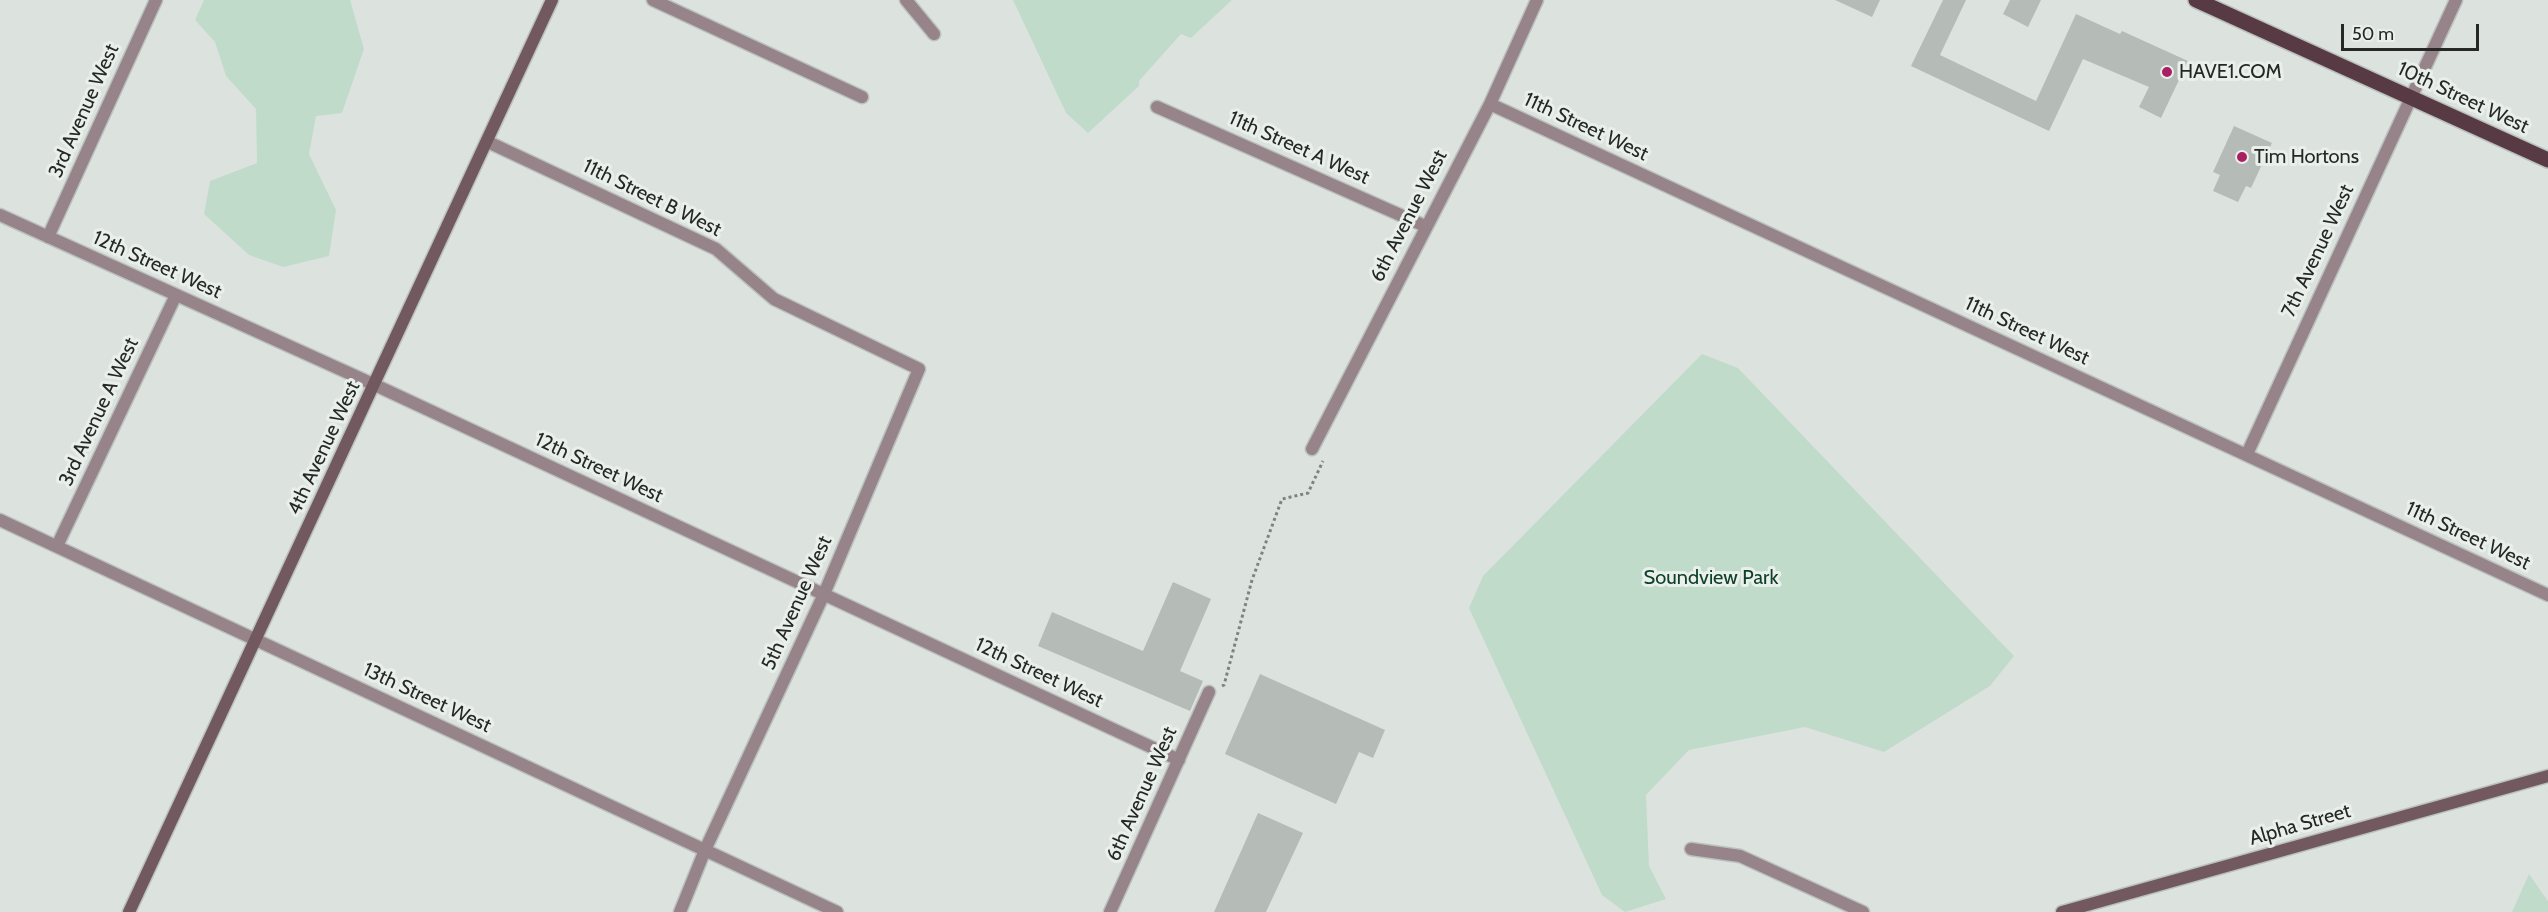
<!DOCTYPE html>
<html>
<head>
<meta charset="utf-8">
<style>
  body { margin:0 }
  #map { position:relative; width:2548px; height:912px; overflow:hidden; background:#dce3df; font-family:Cabin,sans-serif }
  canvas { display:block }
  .scale { position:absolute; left:2341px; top:24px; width:138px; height:27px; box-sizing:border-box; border:3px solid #262827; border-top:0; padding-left:8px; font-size:18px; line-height:21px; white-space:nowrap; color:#262827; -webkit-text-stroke:4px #e9f0ec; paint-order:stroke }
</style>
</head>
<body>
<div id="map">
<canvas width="2548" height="912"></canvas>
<div class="scale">50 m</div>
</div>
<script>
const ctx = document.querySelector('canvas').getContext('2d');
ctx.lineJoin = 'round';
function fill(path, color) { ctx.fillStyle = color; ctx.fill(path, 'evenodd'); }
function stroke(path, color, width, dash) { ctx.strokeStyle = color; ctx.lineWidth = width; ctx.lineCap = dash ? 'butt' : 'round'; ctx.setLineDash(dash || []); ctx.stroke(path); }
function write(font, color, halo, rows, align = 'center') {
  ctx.font = font + ' Cabin,sans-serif'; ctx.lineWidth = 6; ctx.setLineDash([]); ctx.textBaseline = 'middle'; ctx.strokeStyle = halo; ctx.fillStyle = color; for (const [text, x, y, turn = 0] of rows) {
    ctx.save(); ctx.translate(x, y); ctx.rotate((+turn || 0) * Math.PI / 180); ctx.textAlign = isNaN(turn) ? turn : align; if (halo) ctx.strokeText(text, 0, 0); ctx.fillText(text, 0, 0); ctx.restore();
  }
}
const green = new Path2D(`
  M 204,0 L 350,0 L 364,49 L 342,113 L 316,116 L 309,154 L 336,210 L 329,256 L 283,267 L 249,255 L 204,214 L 210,181 L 257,163 L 256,109 L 226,76 L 215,42 L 195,20 Z
  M 1013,0 L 1232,0 L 1191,38 L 1181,34 L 1139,81 L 1139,86 L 1088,133 L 1066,113 Z
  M 1702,354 L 1738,368 L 2014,656 L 1990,686 L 1884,752 L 1805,727 L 1689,750 L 1646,795 L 1649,866 L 1666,899 L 1625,912 L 1602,895 L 1469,608 L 1483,576 Z
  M 2529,874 L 2548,901 L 2548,912 L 2512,912 Z`);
const building = new Path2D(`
  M 1835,0 L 1880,0 L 1872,17 Z
  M 1943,0 L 1966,0 L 1940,55 L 2036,101 L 2076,14 L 2120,34 L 2122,31 L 2188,61 L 2161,118 L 2139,107 L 2149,87 L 2083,59 L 2049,131 L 1911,66 Z
  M 2010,0 L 2041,0 L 2028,27 L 2003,14 Z
  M 2234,126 L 2272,143 L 2251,188 L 2246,186 L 2238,202 L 2213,191 L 2220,175 L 2213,172 Z
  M 1173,582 L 1211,599 L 1180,671 L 1203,681 L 1190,711 L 1038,646 L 1052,612 L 1143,651 Z
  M 1260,674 L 1385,730 L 1373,758 L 1359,752 L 1336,804 L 1225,754 Z
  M 1258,813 L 1303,833 L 1266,912 L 1214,912 Z`);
const path = new Path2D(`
  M 1222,686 L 1224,685 L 1252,580 L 1282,499 L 1308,493 L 1323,461`);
const street = new Path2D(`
  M 653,0 L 862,97
  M 906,0 L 934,34
  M 1490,104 L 2548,595
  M 1157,107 L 1425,226
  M 488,142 L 716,249 L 774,299 L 919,369 L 824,594 L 705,850 L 680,912
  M 0,215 L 375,385 L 1179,760
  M 48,237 L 156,0
  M 1312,449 L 1490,104 L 1537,0
  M 2247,454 L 2456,0
  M 0,520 L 837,912
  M 57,546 L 176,295
  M 1691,849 L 1740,856 L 1863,912
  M 1110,912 L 1209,692`);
const secondary = new Path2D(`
  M 129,912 L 552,0
  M 2062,912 L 2548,776`);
const primary = new Path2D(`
  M 2196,0 L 2548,160`);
const markers = [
  [2167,72,6,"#aa1f61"],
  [2242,157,6,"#aa1f61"]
];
const poiNames = [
  ["HAVE1.COM",2179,72],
  ["Tim Hortons",2254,157]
];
const streetNames = [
  ["10th Street West",2463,98,25],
  ["3rd Avenue West",84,111,-66],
  ["11th Street West",1586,127,25],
  ["11th Street A West",1299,148,24],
  ["11th Street B West",652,198,26],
  ["6th Avenue West",1409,216,-63],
  ["7th Avenue West",2318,251,-65],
  ["12th Street West",157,265,24],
  ["11th Street West",2027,331,25],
  ["3rd Avenue A West",99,412,-65],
  ["4th Avenue West",324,448,-65],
  ["12th Street West",599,468,25],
  ["11th Street West",2468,536,25],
  ["5th Avenue West",797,603,-66],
  ["12th Street West",1039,673,25],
  ["13th Street West",427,698,25],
  ["6th Avenue West",1142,794,-66],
  ["Alpha Street",2300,825,-16]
];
const parkNames = [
  ["Soundview Park",1711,578]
];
fill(green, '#c1dbcb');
fill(building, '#b5bbb7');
stroke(street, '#bbc1be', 15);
stroke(secondary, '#bbc1be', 15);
stroke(primary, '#bbc1be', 18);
stroke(path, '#7e8280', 3, [3, 3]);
stroke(street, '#97848a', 12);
stroke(secondary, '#725960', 12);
stroke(primary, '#583a44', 15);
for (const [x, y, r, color] of markers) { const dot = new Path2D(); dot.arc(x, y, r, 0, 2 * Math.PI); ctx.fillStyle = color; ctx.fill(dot); stroke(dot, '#e9f0ec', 2); }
write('20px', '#262827', '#e9f0ec', poiNames, 'left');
write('20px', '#262827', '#e9f0ec', streetNames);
write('20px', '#0f402a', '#e9f0ec', parkNames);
</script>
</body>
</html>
